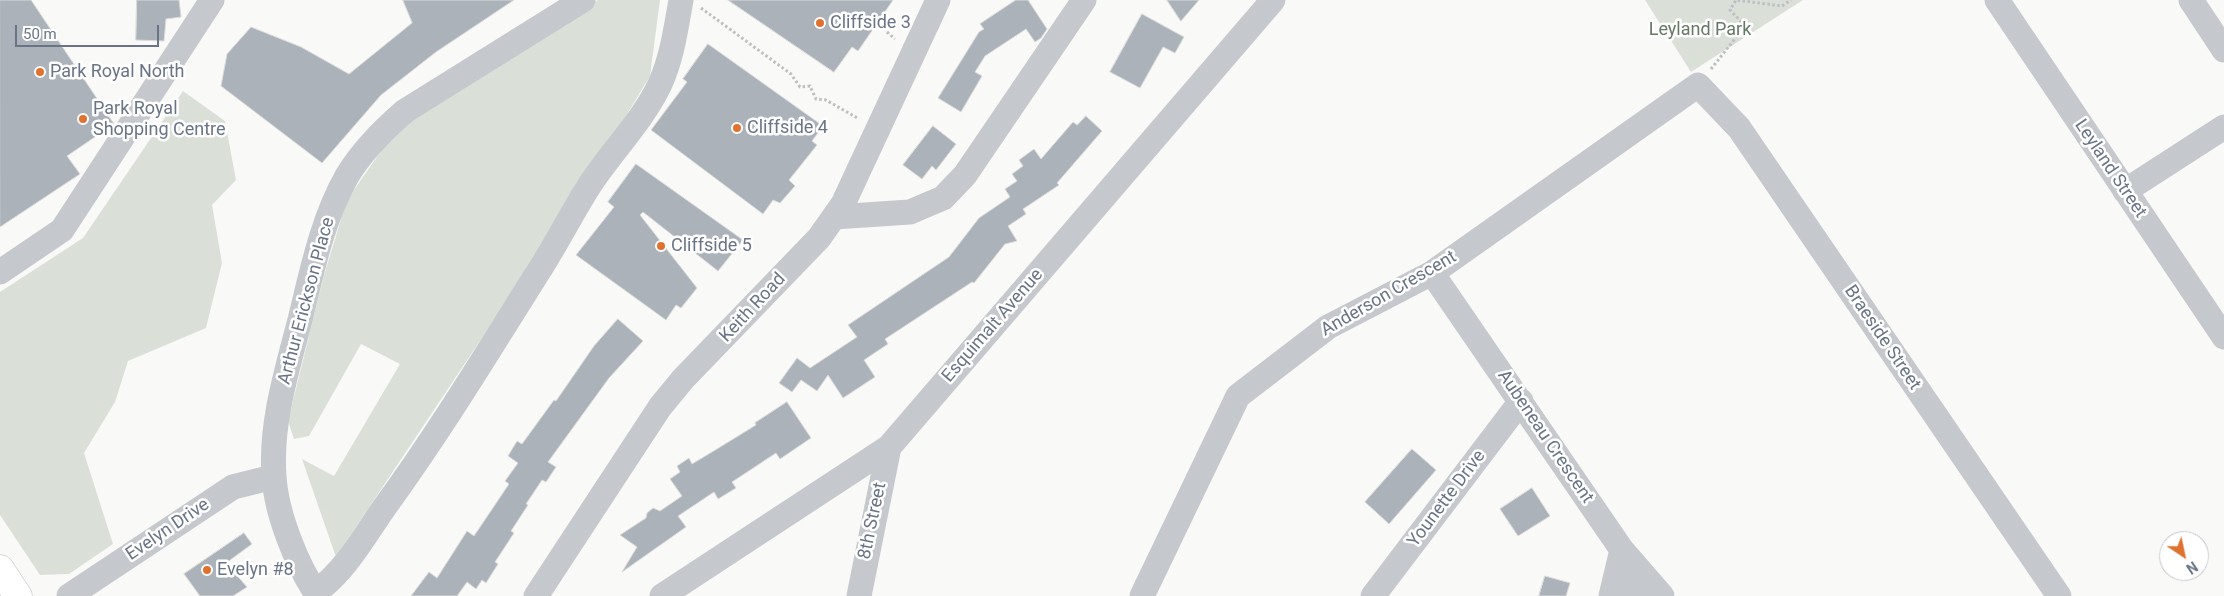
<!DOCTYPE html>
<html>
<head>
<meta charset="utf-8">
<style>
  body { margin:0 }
  #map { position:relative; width:2224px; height:596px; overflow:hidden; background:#f9f9f7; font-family:Roboto,sans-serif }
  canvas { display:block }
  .north { position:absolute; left:2159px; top:531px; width:50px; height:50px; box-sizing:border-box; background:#fff; border:1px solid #c3c8cf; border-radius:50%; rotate:146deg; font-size:14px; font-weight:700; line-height:20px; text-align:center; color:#697587 }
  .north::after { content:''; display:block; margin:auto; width:18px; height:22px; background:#df7230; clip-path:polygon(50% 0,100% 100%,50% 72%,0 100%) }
  .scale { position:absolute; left:15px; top:25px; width:144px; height:22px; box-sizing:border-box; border:2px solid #697587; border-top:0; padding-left:6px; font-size:15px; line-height:18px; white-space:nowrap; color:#697587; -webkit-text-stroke:4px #fff; paint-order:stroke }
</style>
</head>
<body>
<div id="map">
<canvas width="2224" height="596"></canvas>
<div class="north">N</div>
<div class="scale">50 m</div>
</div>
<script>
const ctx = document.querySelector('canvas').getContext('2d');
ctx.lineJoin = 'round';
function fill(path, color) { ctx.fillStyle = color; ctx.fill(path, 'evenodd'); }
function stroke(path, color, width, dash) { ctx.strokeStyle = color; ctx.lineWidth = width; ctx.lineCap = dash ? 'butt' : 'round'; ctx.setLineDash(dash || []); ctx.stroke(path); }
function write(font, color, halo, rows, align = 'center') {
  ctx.font = font + ' Roboto,sans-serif'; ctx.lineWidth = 5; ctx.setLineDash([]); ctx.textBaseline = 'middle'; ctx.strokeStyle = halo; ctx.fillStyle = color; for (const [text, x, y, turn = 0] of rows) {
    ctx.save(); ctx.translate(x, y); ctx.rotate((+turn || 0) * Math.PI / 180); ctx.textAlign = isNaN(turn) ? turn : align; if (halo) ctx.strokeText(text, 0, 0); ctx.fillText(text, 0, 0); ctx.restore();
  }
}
const green = new Path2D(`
  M 598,0 L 660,0 L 650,76 L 591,174 L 336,557 L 302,459 L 334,476 L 400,364 L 361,344 L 309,436 L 294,439 L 288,421 L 324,275 L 347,200 L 381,151 L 406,120 Z
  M 1645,0 L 1803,0 L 1691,72 Z
  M 183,91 L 225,121 L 236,180 L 212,205 L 222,263 L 206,328 L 128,361 L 115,402 L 84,453 L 113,544 L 69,574 L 40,575 L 0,515 L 0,292 L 83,238 Z`);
const building = new Path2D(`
  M 0,0 L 31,0 L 114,124 L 67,156 L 80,174 L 0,227 Z
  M 137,0 L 179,0 L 181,17 L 166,19 L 164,41 L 136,40 Z
  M 403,0 L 514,0 L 436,52 L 381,95 L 322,163 L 221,86 L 227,54 L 251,27 L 301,47 L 349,74 L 412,23 Z
  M 728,0 L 893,0 L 858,51 L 852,47 L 834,72 Z
  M 1016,0 L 1028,0 L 1047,29 L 1041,38 L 1035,42 L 1026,29 L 985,56 L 975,72 L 982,76 L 961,112 L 938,98 L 979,32 L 984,29 L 980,24 Z
  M 1167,0 L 1199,0 L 1181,21 Z
  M 1142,14 L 1184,37 L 1175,53 L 1163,47 L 1140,88 L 1110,72 Z
  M 708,44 L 823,126 L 812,141 L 817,145 L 789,180 L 795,186 L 780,203 L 773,200 L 763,214 L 651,130 L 687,82 L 683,79 Z
  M 1086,116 L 1102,131 L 1057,183 L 1059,185 L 1023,209 L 1026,214 L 1008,226 L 1017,241 L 1005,244 L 974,283 L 972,282 L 885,339 L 888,344 L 864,360 L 875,377 L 843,398 L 828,375 L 817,391 L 801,380 L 792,392 L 779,383 L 797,358 L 810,368 L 857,337 L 848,325 L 949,257 L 979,218 L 1010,197 L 1005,189 L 1017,181 L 1012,174 L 1023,166 L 1019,160 L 1034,149 L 1041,159 L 1073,122 L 1077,125 Z
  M 933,126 L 956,144 L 936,170 L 932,166 L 922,179 L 903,165 Z
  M 636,164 L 743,240 L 718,271 L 643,212 L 640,215 L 697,288 L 681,308 L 676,305 L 666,320 L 576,255 L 614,207 L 608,202 Z
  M 618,319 L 643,341 L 609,378 L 548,462 L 556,467 L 546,482 L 542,480 L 526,504 L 528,505 L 511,531 L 514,533 L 495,562 L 498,564 L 486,583 L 482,580 L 476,589 L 467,582 L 457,596 L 411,596 L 429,572 L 437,578 L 467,531 L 474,536 L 509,484 L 505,481 L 518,463 L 508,456 L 517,441 L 522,444 L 554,400 L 556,401 L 594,346 Z
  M 787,402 L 811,438 L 780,459 L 776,453 L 732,482 L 736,488 L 718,499 L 714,492 L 678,516 L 686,527 L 622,572 L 637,547 L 620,535 L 646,518 L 647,513 L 653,508 L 660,511 L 682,496 L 670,479 L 680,472 L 677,466 L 689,458 L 692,464 L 712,452 L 756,425 L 755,423 Z
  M 1412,449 L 1436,470 L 1389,524 L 1365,502 Z
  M 1532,488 L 1550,516 L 1518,536 L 1500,509 Z
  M 244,533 L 252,544 L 226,563 L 247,587 L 233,596 L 200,596 L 184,574 Z
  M 1545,576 L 1570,583 L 1566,596 L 1539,596 Z`);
const path = new Path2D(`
  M 701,8 L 791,74 L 800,87 L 810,86 L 816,99 L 826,100 L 859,119
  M 887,32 L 895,39
  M 1711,69 L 1745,26 L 1730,10 L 1736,0 L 1782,6 L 1791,0`);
const minor = new Path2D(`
  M 1997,0 L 2224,337
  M 2191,0 L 2224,50
  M 2125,191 L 2224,127
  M 834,217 L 910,212 L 943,198 L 965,175 L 1084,0
  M 0,272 L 62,230 L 212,0
  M 1432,273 L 1622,550 L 1662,596
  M 1618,566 L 1638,596
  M 316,592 C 346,570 363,538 384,508 C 438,434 486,355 535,277 C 555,247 571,214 591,183 C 613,150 643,120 660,84 C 672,58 676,28 681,0
  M 69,596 L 233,487 L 273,477
  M 318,596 C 297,566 276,513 274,476 C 270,424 287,370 300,320 C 312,271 322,220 347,176 C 362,151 383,130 405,111 L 583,0
  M 536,596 L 660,407 L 683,379 L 819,238 L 843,204 L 938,0
  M 662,596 L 889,447 L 1273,0
  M 859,596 L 889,447
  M 1142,596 L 1238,396 L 1328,327 L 1432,273 L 1698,85 L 1739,128 L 2059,596
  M 1373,596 L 1521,401
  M 1611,596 L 1622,550`);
const highway = new Path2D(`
  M 0,569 L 18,596`);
const markers = [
  [820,23,5,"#df7230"],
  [40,72,5,"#df7230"],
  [83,119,5,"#df7230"],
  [737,128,5,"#df7230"],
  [661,246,5,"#df7230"],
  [207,570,5,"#df7230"]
];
const poiNames = [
  ["Cliffside 3",830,23],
  ["Park Royal North",50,72],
  ["Park Royal",93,109],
  ["Shopping Centre",93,130],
  ["Cliffside 4",747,128],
  ["Cliffside 5",671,246],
  ["Evelyn #8",217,570]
];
const parkNames = [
  ["Leyland Park",1700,30]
];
const streetNames = [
  ["Leyland Street",2110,169,56],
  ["Anderson Crescent",1389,294,-30],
  ["Arthur Erickson Place",307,301,-75],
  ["Keith Road",753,308,-47],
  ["Esquimalt Avenue",993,326,-49],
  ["Braeside Street",1882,338,56],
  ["Aubeneau Crescent",1545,437,56],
  ["Younette Drive",1447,499,-53],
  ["8th Street",873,521,-78],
  ["Evelyn Drive",168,530,-34]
];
fill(green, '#dae0d8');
fill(building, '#abb2b9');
stroke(building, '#dadbd9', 1);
stroke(highway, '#b8babe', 29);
stroke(path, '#bdbfc2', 3, [2.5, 2.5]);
stroke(minor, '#c5c8cc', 25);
stroke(highway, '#fff', 28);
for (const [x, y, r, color] of markers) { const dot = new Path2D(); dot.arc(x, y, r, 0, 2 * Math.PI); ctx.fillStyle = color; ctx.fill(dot); stroke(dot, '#fff', 2); }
write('18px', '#697587', '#fff', poiNames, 'left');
write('18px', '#657964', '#fff', parkNames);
write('18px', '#697587', '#fff', streetNames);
</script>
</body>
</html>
